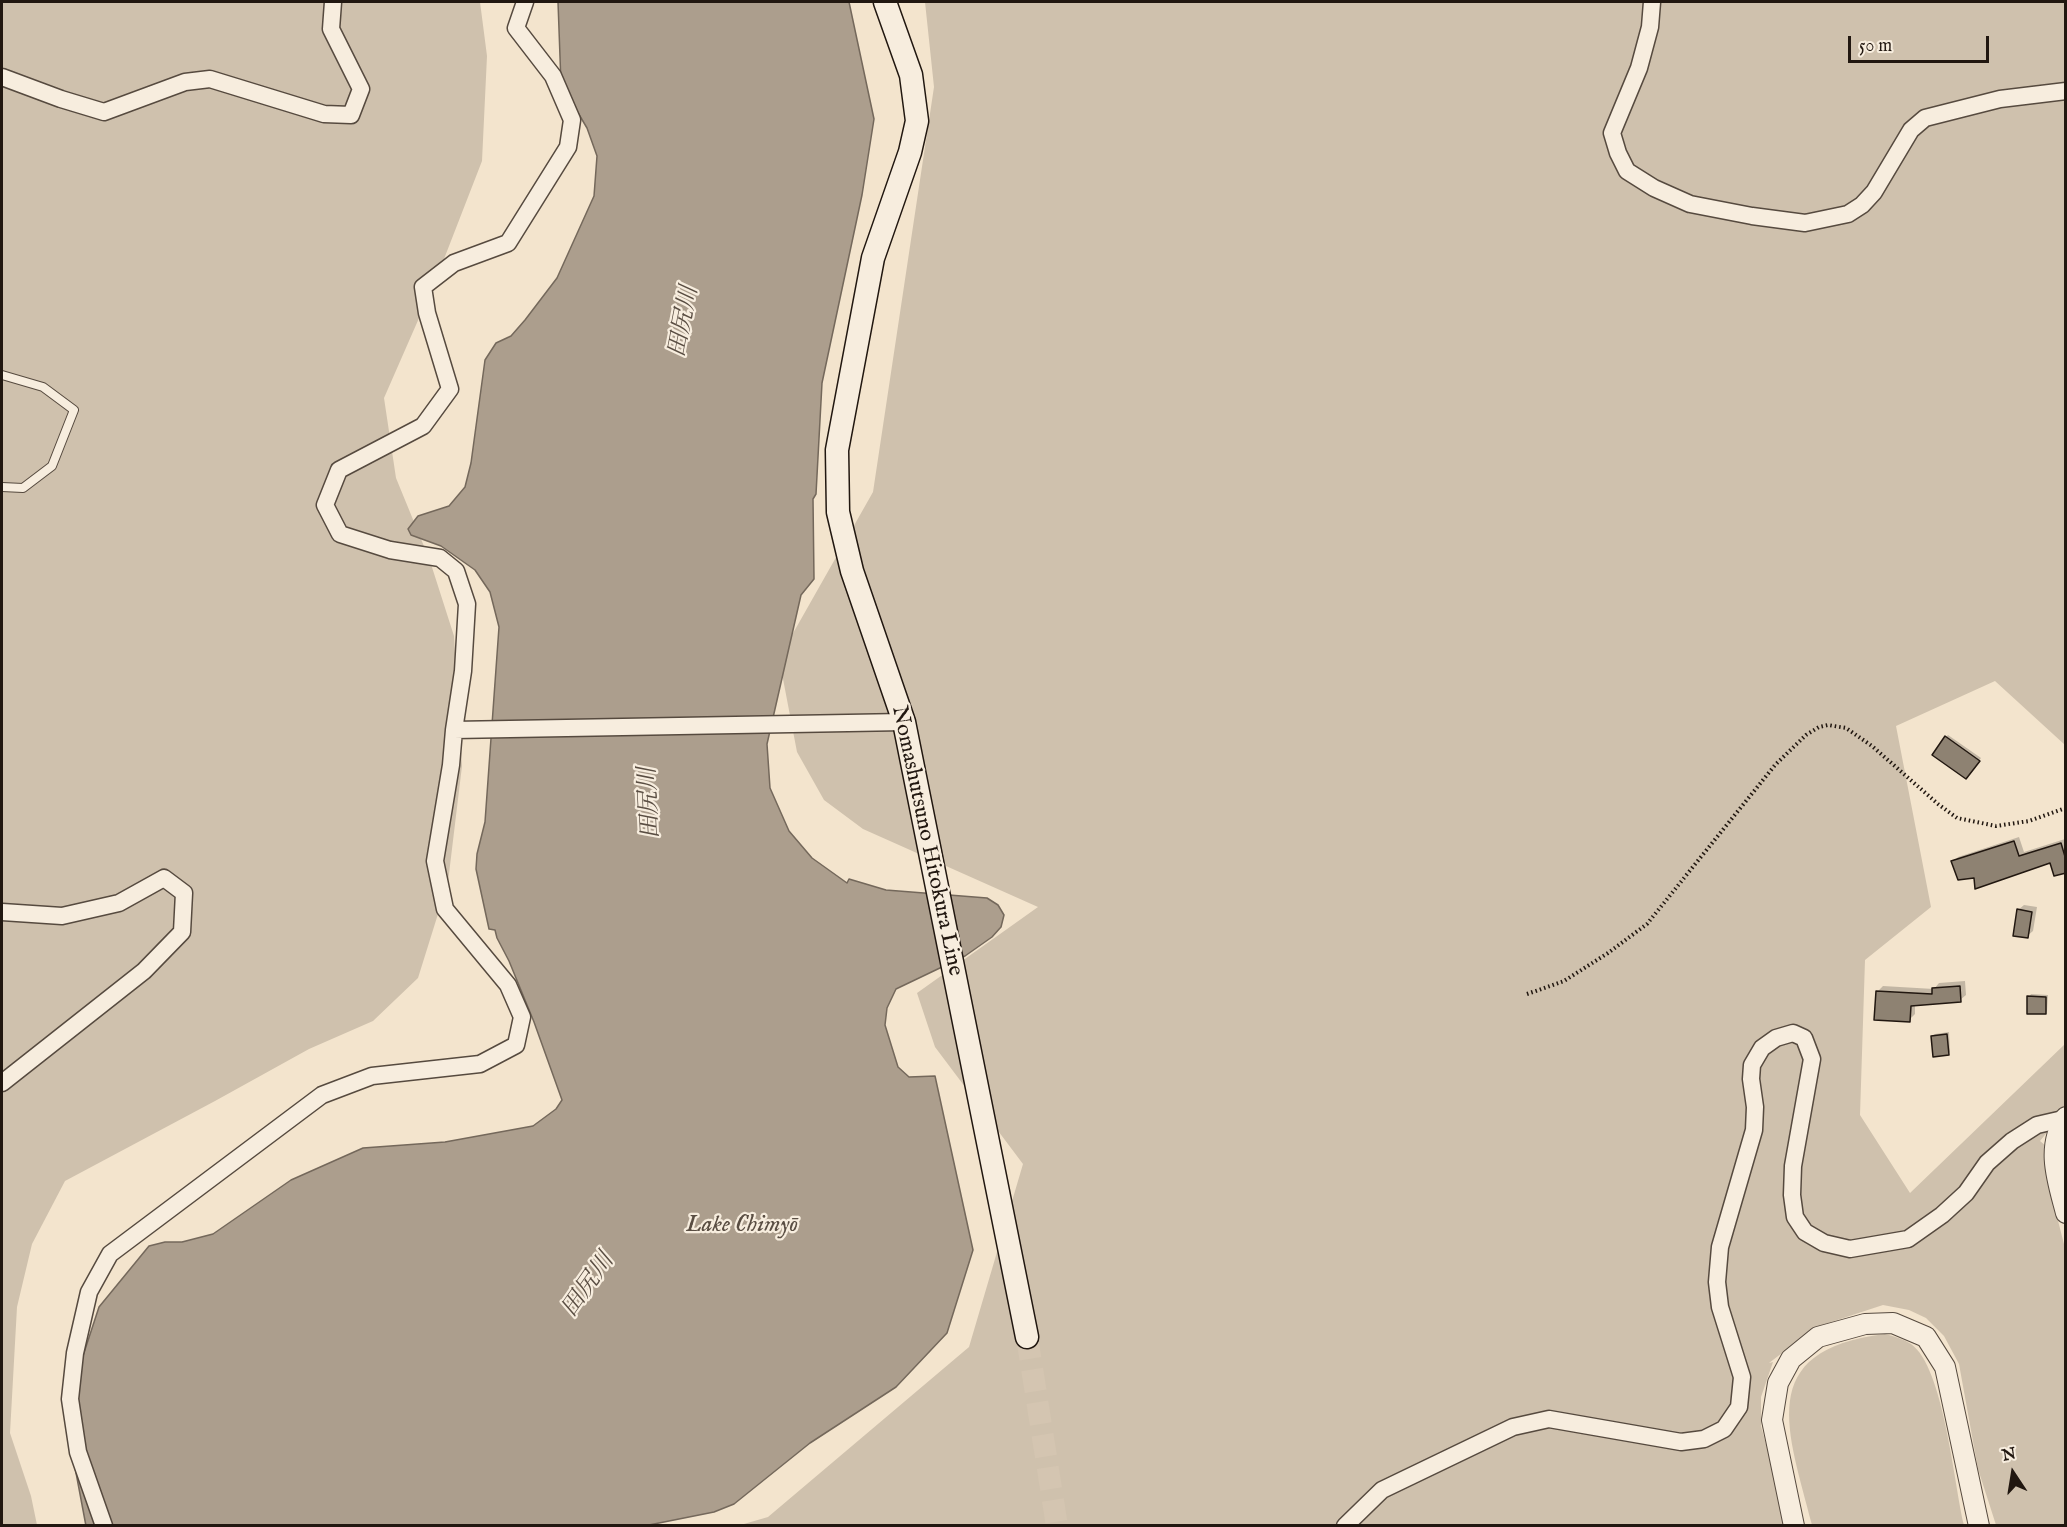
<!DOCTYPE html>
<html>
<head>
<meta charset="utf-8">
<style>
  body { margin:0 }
  #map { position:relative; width:2067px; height:1527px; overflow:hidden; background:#f3e4cd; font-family:"IM FELL English",serif }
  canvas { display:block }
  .frame { position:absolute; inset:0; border:3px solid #211710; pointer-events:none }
  .north { position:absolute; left:1983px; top:1443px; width:60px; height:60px; -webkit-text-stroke:4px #f7edde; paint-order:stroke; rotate:348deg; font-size:16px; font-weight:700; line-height:24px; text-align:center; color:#211710 }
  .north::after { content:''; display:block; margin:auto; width:21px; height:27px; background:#211710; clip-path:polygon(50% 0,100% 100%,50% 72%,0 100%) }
  .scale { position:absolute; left:1848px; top:36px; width:141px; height:27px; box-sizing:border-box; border:3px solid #211710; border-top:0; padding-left:8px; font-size:18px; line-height:21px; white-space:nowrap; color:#211710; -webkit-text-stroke:4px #f7edde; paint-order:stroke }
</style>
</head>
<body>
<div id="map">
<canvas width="2067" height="1527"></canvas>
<div class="frame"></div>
<div class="north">N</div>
<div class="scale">50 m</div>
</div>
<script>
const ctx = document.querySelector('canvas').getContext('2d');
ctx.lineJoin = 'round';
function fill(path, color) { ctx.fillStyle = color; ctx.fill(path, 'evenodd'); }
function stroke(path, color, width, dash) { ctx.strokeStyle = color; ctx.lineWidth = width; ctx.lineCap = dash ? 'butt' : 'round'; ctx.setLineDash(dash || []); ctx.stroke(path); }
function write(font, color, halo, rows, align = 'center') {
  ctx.font = font + ' "IM FELL English","Noto Serif JP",serif'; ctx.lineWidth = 4.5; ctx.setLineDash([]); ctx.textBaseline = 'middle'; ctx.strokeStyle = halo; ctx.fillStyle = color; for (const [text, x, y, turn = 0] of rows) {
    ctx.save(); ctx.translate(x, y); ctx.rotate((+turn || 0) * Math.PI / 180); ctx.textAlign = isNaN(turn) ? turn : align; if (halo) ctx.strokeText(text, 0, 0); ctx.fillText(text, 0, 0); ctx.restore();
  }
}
const green = new Path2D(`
  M 2,2 L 480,2 L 487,56 L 482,161 L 437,277 L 384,398 L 396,478 L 430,561 L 454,636 L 462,766 L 448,882 L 418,978 L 373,1021 L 309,1049 L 215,1101 L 65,1181 L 32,1244 L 17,1307 L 10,1433 L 31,1496 L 37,1525 L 2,1526 Z
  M 925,2 L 2065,2 L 2065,745 L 1995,681 L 1896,726 L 1931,907 L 1865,960 L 1860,1115 L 1910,1193 L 2065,1044 L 2065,1110 L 2040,1141 L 2046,1146 L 2046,1174 L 2065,1248 L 2065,1525 L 1996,1525 L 1978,1469 L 1959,1364 L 1944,1336 L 1926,1318 L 1909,1310 L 1883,1305 L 1816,1327 L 1769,1363 L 1773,1362 L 1761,1397 L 1761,1426 L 1777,1484 L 1785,1525 L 737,1526 L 768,1517 L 969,1347 L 1023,1164 L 935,1047 L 917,993 L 1038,907 L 863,829 L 824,800 L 797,752 L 779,658 L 873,492 L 934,87 Z
  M 1885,1334 C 1894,1336 1903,1339 1911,1344 C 1944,1367 1954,1485 1964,1525 L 1812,1525 C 1789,1433 1752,1350 1885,1334 Z`);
const water = new Path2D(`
  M 558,2 L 849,2 L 874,119 L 862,195 L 822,383 L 816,494 L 813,499 L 814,579 L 801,595 L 767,744 L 770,788 L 789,831 L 812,858 L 847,883 L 849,879 L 886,890 L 987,898 L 998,905 L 1004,915 L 1001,927 L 992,937 L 965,956 L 896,989 L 887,1008 L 885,1025 L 898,1067 L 909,1077 L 935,1076 L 973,1250 L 947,1333 L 896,1387 L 810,1443 L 734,1504 L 714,1512 L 644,1526 L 86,1526 L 71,1446 L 78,1371 L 99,1307 L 149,1246 L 165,1242 L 182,1242 L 213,1234 L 291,1180 L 363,1148 L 445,1142 L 533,1126 L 556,1109 L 562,1100 L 534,1022 L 509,961 L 497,938 L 495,930 L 489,929 L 476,869 L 477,854 L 485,822 L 499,627 L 490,592 L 475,570 L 441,546 L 411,535 L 408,529 L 418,516 L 449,506 L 465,487 L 471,463 L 485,360 L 496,343 L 511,336 L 525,320 L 557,278 L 594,196 L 597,156 L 587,128 L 561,84 Z`);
const shadow = new Path2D(`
  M 1948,735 L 1981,758 L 1968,775 L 1946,737 Z
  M 2019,837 L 2024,852 L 2065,839 L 2066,871 L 2051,861 L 1975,877 L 1953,862 L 1958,857 Z
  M 2024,905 L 2037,907 L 2033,931 L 2027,936 L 2018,910 Z
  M 1965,981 L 1966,995 L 1960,1000 L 1915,1004 L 1915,1014 L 1909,1020 L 1877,992 L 1883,986 L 1934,989 L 1939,983 Z
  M 2031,994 L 2048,995 L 2047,1011 L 2045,1013 L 2029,997 Z
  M 1949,1032 L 1950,1052 L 1948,1054 L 1932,1036 L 1935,1034 Z`);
const building = new Path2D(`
  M 1945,736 L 1980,761 L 1966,779 L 1932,755 Z
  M 2014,841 L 2019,856 L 2061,843 L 2066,860 L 2066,873 L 2054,876 L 2050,863 L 1975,889 L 1974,878 L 1958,880 L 1951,861 Z
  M 2017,909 L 2032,912 L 2028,938 L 2013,936 Z
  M 1960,986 L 1961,1002 L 1911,1006 L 1910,1022 L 1874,1020 L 1876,991 L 1932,994 L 1932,988 Z
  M 2027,996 L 2046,997 L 2046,1014 L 2027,1014 Z
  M 1947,1034 L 1949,1055 L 1933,1057 L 1931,1036 Z`);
const secondaryTunnel = new Path2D(`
  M 1027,1337 L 1057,1526`);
const path = new Path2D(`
  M 1527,994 L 1564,981 L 1608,953 L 1647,924 L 1775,765 L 1806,735 L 1819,727 L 1828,725 L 1846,728 L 1872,746 L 1938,804 L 1957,818 L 1996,826 L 2029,821 L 2066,808`);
const service = new Path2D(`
  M 2,375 L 43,387 L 74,410 L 52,466 L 23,488 L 2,487`);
const minor = new Path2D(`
  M 1652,2 L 1650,27 L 1639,68 L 1612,133 L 1618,153 L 1627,171 L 1654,188 L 1690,204 L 1752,216 L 1805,223 L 1848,214 L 1862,205 L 1874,192 L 1911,130 L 1925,118 L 2000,99 L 2066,91
  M 2,77 L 61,99 L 104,112 L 185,82 L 210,79 L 324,114 L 351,115 L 361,89 L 331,29 L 333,2
  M 454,730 L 904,722
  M 2,912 L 62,916 L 119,903 L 164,878 L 184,893 L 182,932 L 144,971 L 2,1083
  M 104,1526 L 78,1452 L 70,1399 L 75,1353 L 89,1292 L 110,1254 L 322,1095 L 372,1076 L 480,1064 L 516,1045 L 522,1017 L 508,985 L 445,909 L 435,861 L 451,765 L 454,730 L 463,671 L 467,604 L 456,571 L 440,558 L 390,550 L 340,534 L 325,505 L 339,470 L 423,426 L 450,389 L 427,313 L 423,287 L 454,263 L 508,243 L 568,147 L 572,120 L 553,76 L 516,28 L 525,2
  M 1345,1526 L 1382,1490 L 1513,1427 L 1549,1419 L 1681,1442 L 1704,1439 L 1724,1429 L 1739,1407 L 1742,1377 L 1720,1307 L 1717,1282 L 1720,1247 L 1754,1130 L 1755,1107 L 1751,1079 L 1752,1065 L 1762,1048 L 1776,1038 L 1793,1033 L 1804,1038 L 1812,1059 L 1793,1166 L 1792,1195 L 1795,1217 L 1805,1232 L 1824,1243 L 1850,1249 L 1908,1239 L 1942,1215 L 1966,1193 L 1987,1163 L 2012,1141 L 2037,1125 L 2063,1119`);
const tertiary = new Path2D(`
  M 2066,1117 C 2045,1147 2058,1182 2066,1213
  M 1794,1526 L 1772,1420 L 1778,1383 L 1791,1359 L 1818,1337 L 1865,1324 L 1893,1323 L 1926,1337 L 1945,1367 L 1979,1526`);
const secondary = new Path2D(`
  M 885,2 L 911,75 L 917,121 L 910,152 L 873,258 L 837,450 L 838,512 L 852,571 L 904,722 L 1027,1337`);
const streetNames = [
  ["Nomashutsuno Hitokura Line",926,841,78]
];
const waterNames = [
  ["田尻川",685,322,-79],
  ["田尻川",651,803,-93],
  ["Lake Chimyō",742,1226],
  ["田尻川",589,1286,-55]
];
fill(green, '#cfc1ad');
fill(water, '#ac9e8d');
stroke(water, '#74685b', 1.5);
fill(shadow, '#0003');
fill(building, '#8e8272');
stroke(building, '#211710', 1.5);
stroke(secondaryTunnel, '#d4c5b1', 22, [22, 11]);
stroke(service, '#564a3f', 10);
stroke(minor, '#564a3f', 19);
stroke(tertiary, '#564a3f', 22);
stroke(secondary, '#211710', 25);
stroke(path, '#211710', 4, [1.5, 3]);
stroke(service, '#f7edde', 8);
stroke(minor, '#f7edde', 16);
stroke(tertiary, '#f7edde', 20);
stroke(secondary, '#f7edde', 22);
write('22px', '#211710', '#f7edde', streetNames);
write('italic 24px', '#594d42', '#f7edde', waterNames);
</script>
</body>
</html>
